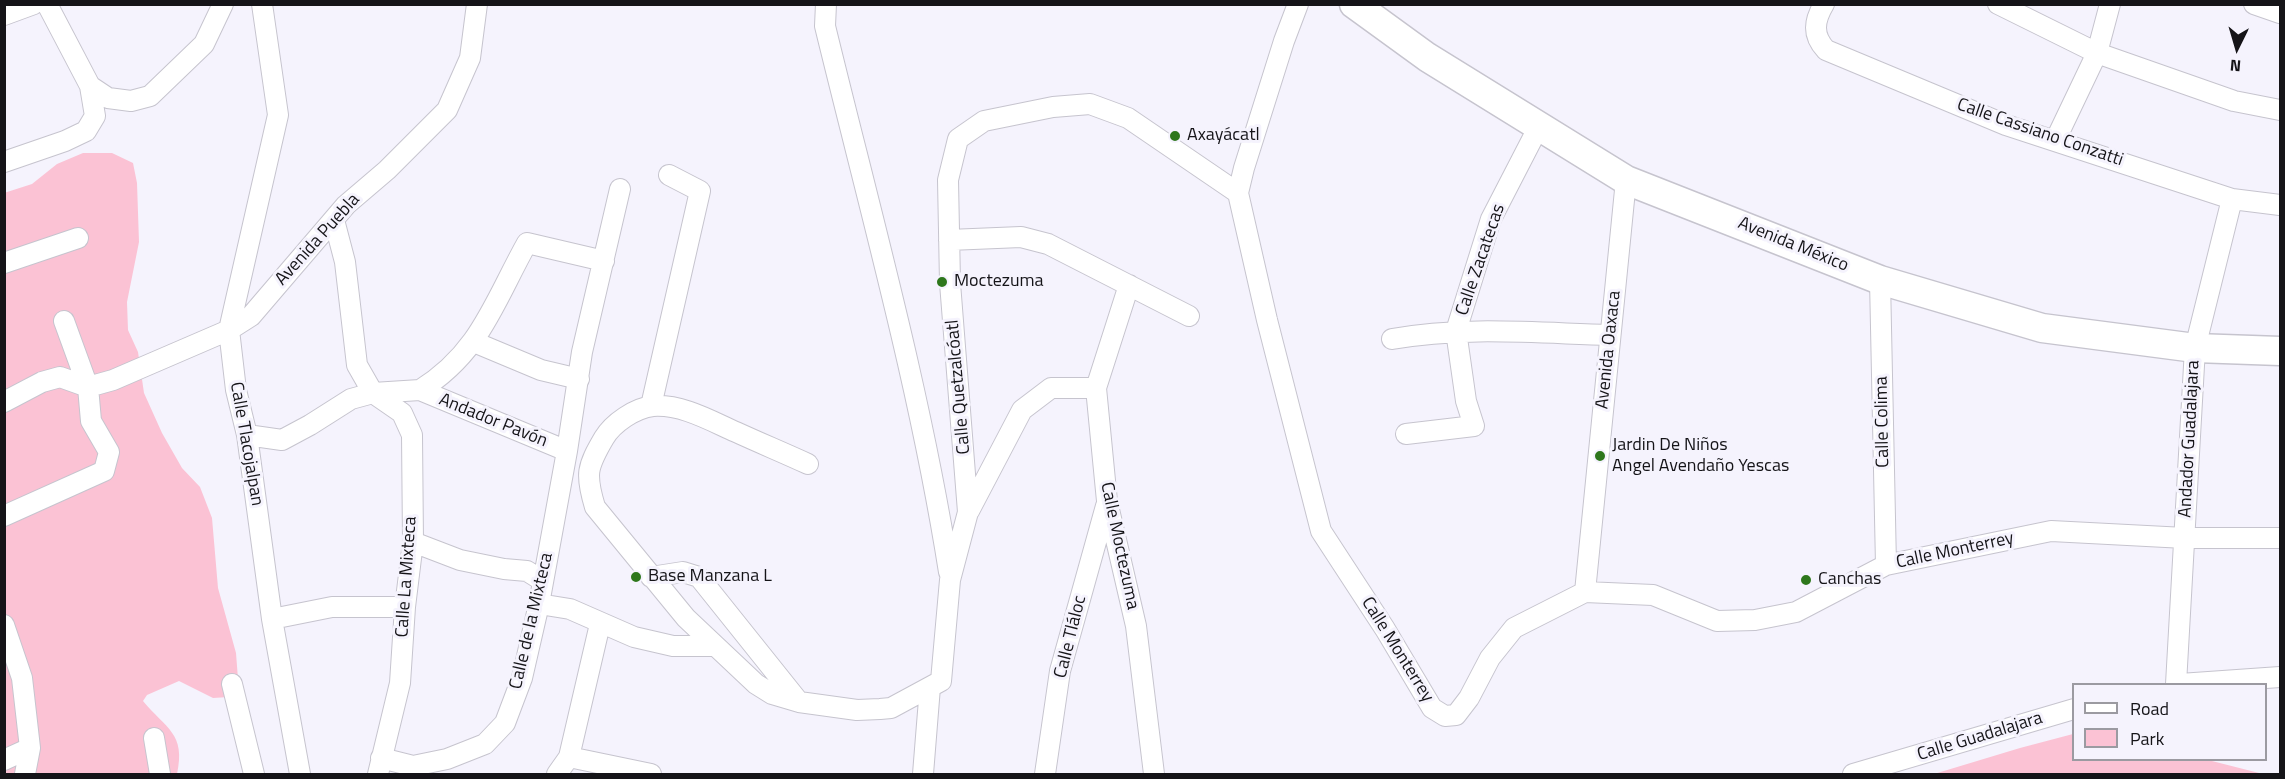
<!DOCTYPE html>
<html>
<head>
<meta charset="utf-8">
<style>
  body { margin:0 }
  #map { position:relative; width:2285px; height:779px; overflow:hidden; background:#f5f3fd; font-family:"Titillium Web",sans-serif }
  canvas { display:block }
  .frame { position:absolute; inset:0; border:6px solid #151418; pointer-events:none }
  .legend { position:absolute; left:2072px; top:683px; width:195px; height:78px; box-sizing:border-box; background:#f5f3fd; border:2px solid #9b9aa1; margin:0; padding:8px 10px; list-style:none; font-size:18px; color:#151418 }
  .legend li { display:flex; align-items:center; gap:12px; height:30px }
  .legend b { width:30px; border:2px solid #9b9aa1 }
  .north { position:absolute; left:2207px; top:18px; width:60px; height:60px; -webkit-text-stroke:4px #f5f3fd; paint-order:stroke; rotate:185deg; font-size:16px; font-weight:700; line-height:24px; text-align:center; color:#151418 }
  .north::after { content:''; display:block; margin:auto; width:21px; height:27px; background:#151418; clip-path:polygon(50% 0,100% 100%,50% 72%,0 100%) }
</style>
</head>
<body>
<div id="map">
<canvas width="2285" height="779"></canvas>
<div class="frame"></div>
<ul class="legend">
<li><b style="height:8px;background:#fff"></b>Road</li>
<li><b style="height:16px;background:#fbc2d4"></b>Park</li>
</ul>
<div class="north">N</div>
</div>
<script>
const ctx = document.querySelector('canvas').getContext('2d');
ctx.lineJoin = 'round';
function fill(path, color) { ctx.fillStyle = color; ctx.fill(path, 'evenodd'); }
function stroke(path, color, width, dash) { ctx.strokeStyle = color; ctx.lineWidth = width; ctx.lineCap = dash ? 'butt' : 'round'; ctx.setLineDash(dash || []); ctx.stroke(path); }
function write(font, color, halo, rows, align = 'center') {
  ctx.font = font + ' "Titillium Web",sans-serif'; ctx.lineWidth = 6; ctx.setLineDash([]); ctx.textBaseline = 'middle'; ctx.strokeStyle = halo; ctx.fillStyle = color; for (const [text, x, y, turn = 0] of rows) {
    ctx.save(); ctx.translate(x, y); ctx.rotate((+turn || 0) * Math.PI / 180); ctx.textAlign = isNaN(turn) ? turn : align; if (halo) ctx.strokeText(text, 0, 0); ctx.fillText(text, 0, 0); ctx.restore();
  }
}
const green = new Path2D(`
  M 83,153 L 112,153 L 133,163 L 137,183 L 139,242 L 127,302 L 128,330 L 138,352 L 144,393 L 162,433 L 182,468 L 200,487 L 212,518 L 218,588 L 236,653 L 238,679 L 229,697 L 213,698 L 179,681 L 147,695 L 143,701 C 166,729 186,733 177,774 L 5,774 L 4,193 L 32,184 L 57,164 Z
  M 2073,734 L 2074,760 L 2208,760 L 2263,774 L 1934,774 L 2020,748 Z`);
const street = new Path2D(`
  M 262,4 L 278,115 L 229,330 L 236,390 L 247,435 L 272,619 L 300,774
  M 826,4 L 825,26 C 869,207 920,388 949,572
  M 1298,4 L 1284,41 L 1244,168 L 1238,193 L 1267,320 L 1321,531 L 1385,629 L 1432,708 L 1445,716 L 1456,715 L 1469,698 L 1490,658 L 1514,628 L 1585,592 L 1653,595 L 1717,621 L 1755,620 L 1796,612 L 1886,565 L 2051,531 L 2185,538 L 2280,538
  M 1824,4 C 1814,21 1812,35 1826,50 L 2006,125 L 2232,199 L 2280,205
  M 1998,4 L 2097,53 L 2234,101 L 2280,110
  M 2254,4 L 2280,13
  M 4,15 L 34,4
  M 90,86 L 108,98 L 131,101 L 150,96 L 204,44 L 223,4
  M 2055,141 L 2097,53 L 2110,4
  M 4,162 L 65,141 L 86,131 L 95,116 L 90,86 L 47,4
  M 334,220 L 345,262 L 357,365 L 373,393 L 402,413 L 412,435 L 413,542 L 405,607 L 400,683 L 378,774
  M 949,240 L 1021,237 L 1048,244 L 1189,316
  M 4,263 L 78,238
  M 1880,280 L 1886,565
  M 1129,285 L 1096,388 L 1107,501 L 1136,626 L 1154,774
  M 1392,339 C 1464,326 1537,333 1610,335
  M 474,342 L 541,370 L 579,379
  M 420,390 C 480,353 494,302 527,243 L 604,261
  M 4,402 L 42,382 L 60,377 L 88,387 L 113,380 L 229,330 L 251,316 L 346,205 L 387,170 L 447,110 L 470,58 L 477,4
  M 651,406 L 700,191 L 669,175
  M 1406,434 L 1474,426 L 1466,401 L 1456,331 L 1491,219 L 1539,126
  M 247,435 L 282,440 L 310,425 L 351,399 L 373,393 L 420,390 L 567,451
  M 808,464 C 784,453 760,443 736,432 C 711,421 682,404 653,406 C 635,408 613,423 604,438 C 587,467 585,474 595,507 L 686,618 L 756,684 L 772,694 L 799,702 L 857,710 L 880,709 L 891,708 L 941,681 L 950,580 L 968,512 L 950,283 L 948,180 L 958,139 L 984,121 L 1053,107 L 1090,104 L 1128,118 L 1238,193
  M 969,511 L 1022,410 L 1051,388 L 1096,388
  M 4,516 L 104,471 L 109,452 L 91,421 L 88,387 L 64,321
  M 413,542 L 460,560 L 504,569 L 527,571 L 543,581
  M 651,577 L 683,572 L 699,577 L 799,702
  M 1585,592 L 1626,180
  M 539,604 L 570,609 L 634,637 L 673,646 L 713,646
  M 272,619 L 332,607 L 405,607
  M 4,625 L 22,678 L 30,748 L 25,774
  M 232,684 L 254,774
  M 2176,684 L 2195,348 L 2232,199
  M 2180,684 L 2280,677
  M 154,738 L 160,774
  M 569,757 L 651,774
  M 381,758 L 413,766 L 447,759 L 485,744 L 505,723 L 522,678 L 539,604 L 567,451 L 582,352 L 620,189
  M 4,760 L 30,748
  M 557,774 L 569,757 L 600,624
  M 923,774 L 930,687
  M 1045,774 L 1060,671 L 1106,506
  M 1853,774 L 2074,709`);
const secondary = new Path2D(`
  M 1354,4 L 1427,57 L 1626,180 L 1880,280 L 2042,328 L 2195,348 L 2280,351`);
const markers = [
  [1175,136,6,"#2e771c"],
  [942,282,6,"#2e771c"],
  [1600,456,6,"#2e771c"],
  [636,577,6,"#2e771c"],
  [1806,580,6,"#2e771c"]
];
const streetNames = [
  ["Calle Cassiano Conzatti",2040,133,19],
  ["Avenida Puebla",318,240,-48],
  ["Avenida México",1793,245,22],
  ["Calle Zacatecas",1481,260,-71],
  ["Avenida Oaxaca",1609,350,-84],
  ["Calle Quetzalcóatl",959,387,-95],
  ["Andador Pavón",493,421,22],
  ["Calle Colima",1883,422,-91],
  ["Andador Guadalajara",2190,439,-87],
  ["Calle Tlacojalpan",246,444,80],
  ["Calle Moctezuma",1119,546,78],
  ["Calle Monterrey",1955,551,-12],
  ["Calle La Mixteca",407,577,-86],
  ["Calle de la Mixteca",532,621,-77],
  ["Calle Tláloc",1071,637,-76],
  ["Calle Monterrey",1397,650,58],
  ["Calle Guadalajara",1980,737,-17]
];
const poiNames = [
  ["Axayácatl",1187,136],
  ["Moctezuma",954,282],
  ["Jardin De Niños",1612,446],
  ["Angel Avendaño Yescas",1612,467],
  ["Base Manzana L",648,577],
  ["Canchas",1818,580]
];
fill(green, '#fbc2d4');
stroke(street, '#c6c4ce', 22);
stroke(secondary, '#c6c4ce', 31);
stroke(street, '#fff', 20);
stroke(secondary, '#fff', 28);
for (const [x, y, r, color] of markers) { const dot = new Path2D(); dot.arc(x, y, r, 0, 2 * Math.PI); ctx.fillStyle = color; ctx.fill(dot); stroke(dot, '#f5f3fd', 2); }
write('18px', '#151418', '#f5f3fd', streetNames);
write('18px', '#151418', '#f5f3fd', poiNames, 'left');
</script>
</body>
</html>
